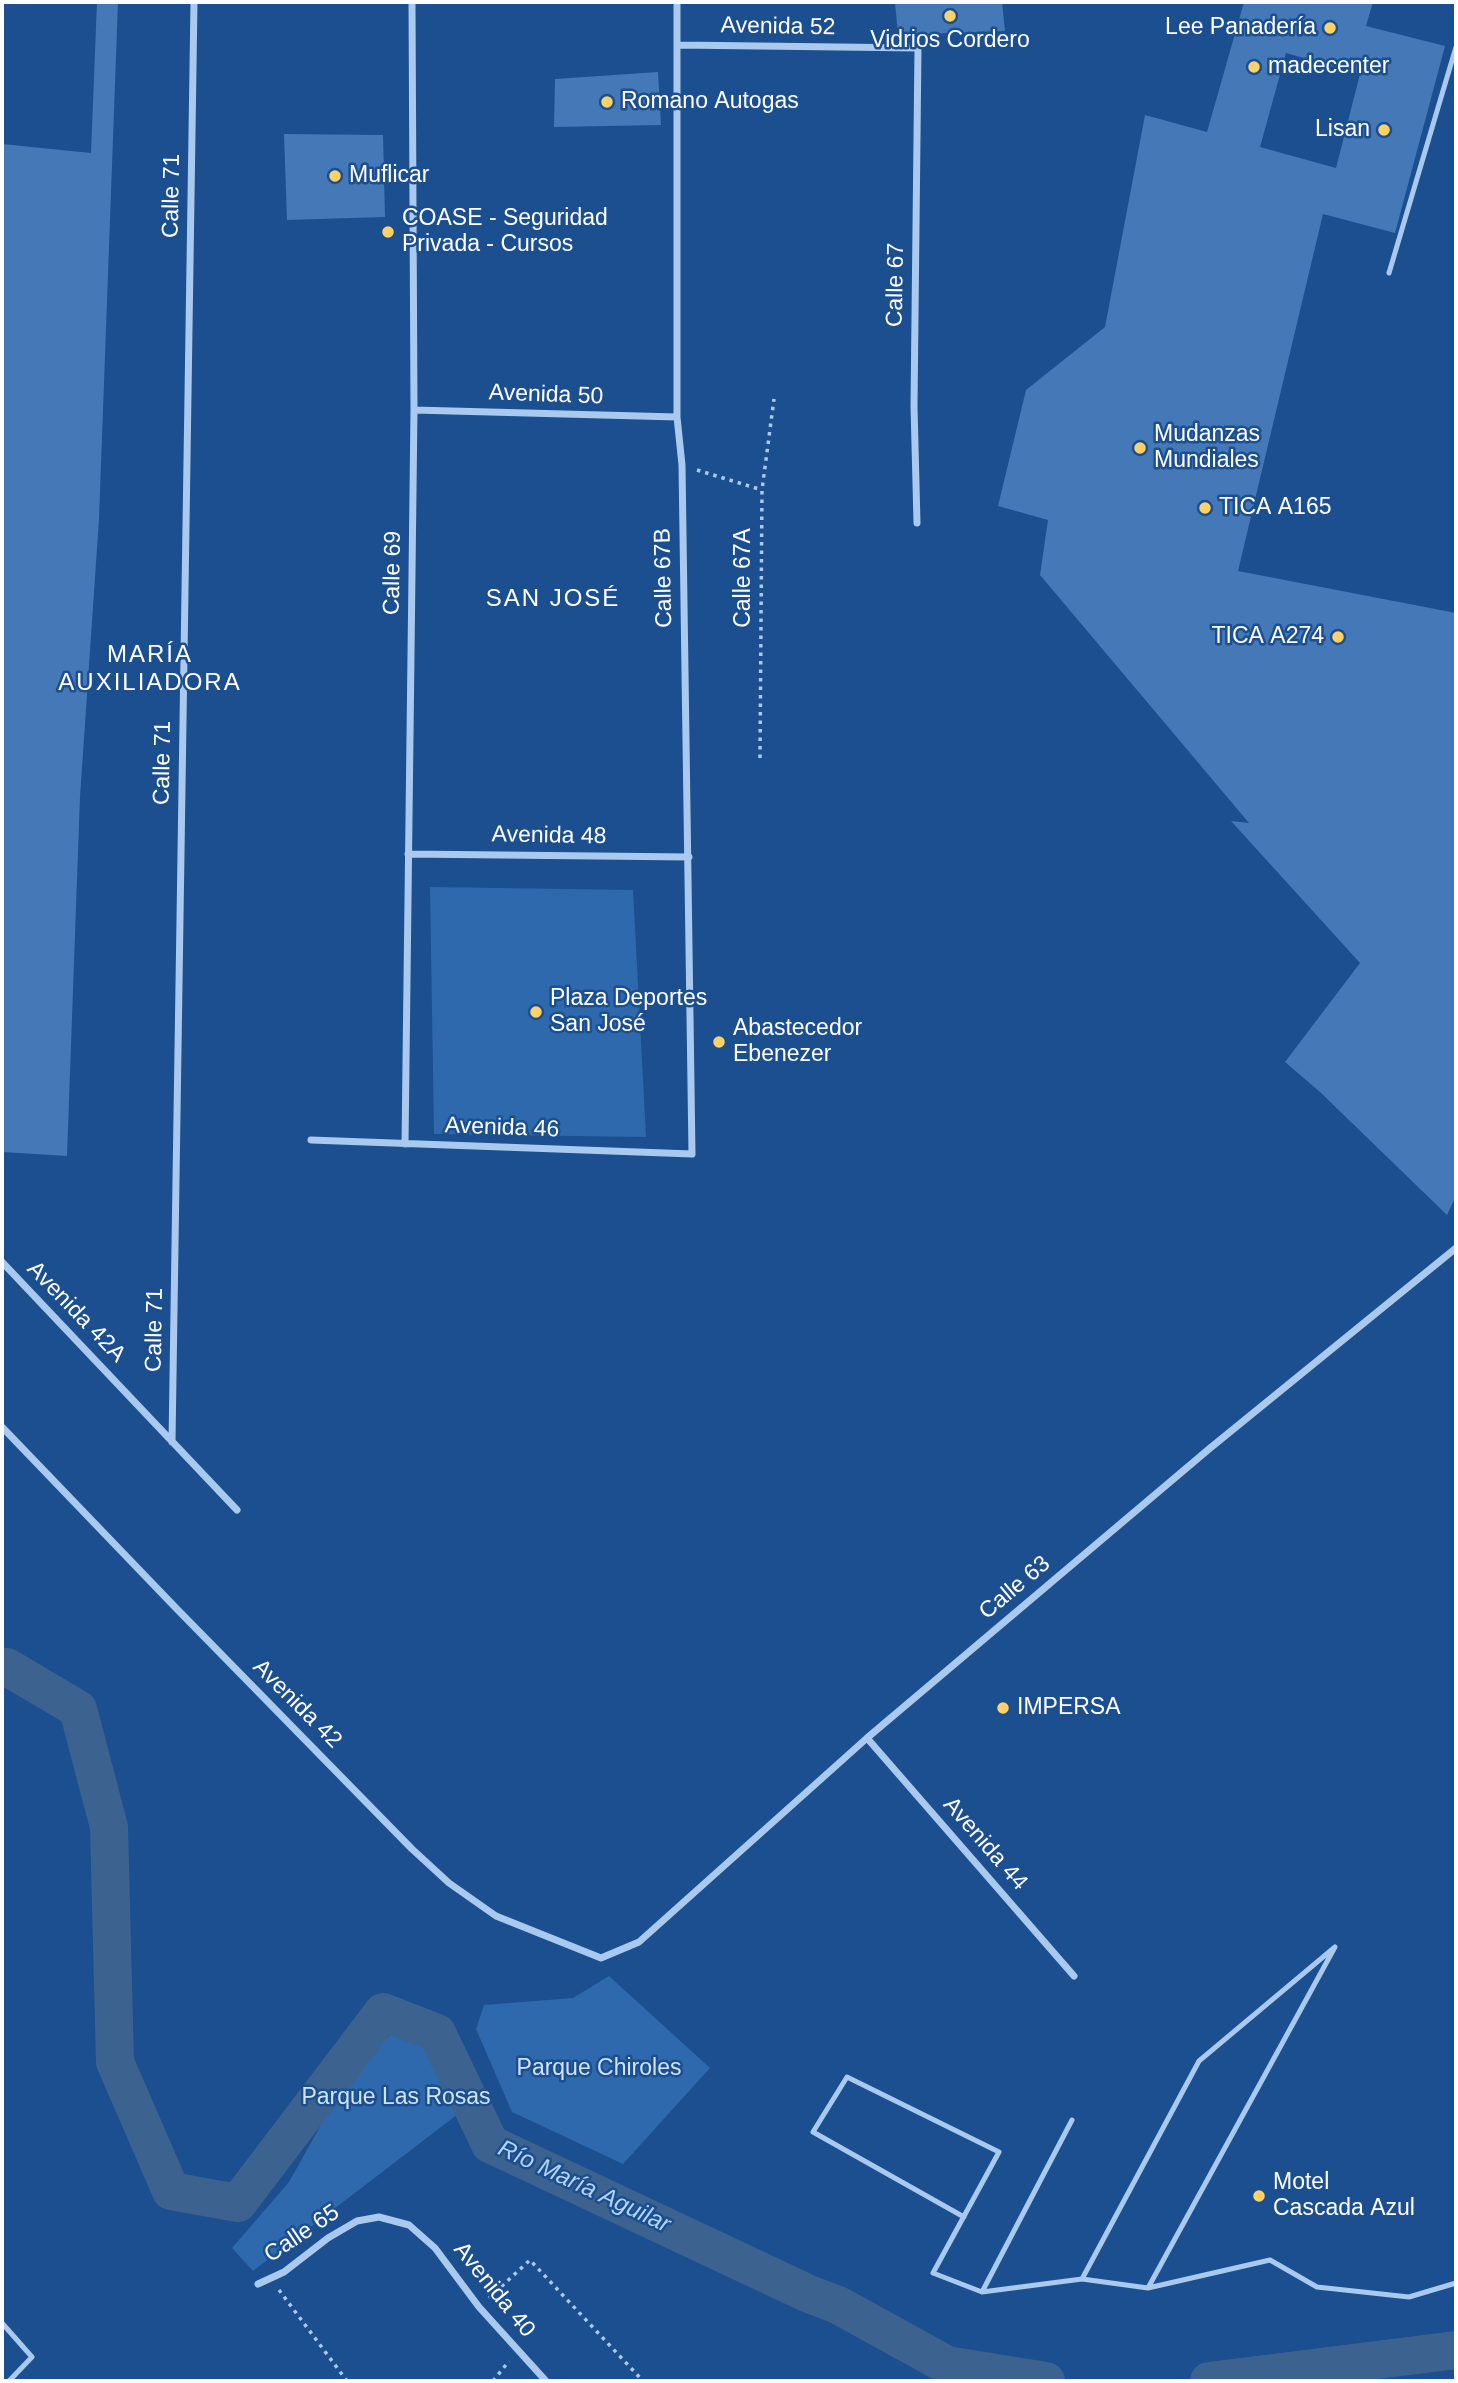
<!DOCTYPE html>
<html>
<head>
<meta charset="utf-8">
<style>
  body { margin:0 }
  #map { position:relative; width:1458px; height:2383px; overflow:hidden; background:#1b4f8f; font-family:Helvetica,sans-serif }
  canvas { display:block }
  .frame { position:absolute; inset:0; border:4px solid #fff; pointer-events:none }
</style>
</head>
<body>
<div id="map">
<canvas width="1458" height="2383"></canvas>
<div class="frame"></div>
</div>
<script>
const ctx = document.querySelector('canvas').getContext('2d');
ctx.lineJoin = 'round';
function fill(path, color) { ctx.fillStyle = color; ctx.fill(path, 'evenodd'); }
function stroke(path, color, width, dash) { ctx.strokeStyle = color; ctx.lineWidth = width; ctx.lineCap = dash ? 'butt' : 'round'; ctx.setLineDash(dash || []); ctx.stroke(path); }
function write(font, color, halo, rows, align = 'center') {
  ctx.font = font + ' Helvetica,sans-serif'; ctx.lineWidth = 5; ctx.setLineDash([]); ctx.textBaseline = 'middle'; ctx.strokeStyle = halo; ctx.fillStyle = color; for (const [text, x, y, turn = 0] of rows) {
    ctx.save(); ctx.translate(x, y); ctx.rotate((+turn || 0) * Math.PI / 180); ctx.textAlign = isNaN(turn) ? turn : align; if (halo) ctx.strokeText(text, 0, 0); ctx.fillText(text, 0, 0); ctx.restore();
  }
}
const green = new Path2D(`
  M 430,887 L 633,890 L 646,1137 L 434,1134 Z
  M 609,1976 L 710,2068 L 623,2164 L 512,2112 L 476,2029 L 484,2005 L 573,1998 Z
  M 392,2034 L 426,2040 L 458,2114 L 253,2271 L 232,2248 L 289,2182 L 336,2098 L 367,2051 Z`);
const river = new Path2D(`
  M 2,1667 L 7,1667 L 78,1709 L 109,1827 L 115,2062 L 171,2191 L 238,2203 L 383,2012 L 437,2033 L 490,2144 L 809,2294 L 838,2305 L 947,2365 L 1046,2381
  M 1209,2381 L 1456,2350`);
const building = new Path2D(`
  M 97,2 L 118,2 L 99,519 L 80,797 L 67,1156 L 2,1152 L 2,144 L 91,153 Z
  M 895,2 L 1002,2 L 1005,31 L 898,35 Z
  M 1244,2 L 1373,2 L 1366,26 L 1445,46 L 1395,233 L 1323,214 L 1238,571 L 1456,613 L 1456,1196 L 1447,1215 L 1320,1092 L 1285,1062 L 1360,963 L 1231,821 L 1249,823 L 1040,575 L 1048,520 L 998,506 L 1026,390 L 1105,327 L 1145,115 L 1207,132 ZM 1286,53 L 1360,74 L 1336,168 L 1260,147 Z
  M 658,72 L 661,125 L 554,127 L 555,79 Z
  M 284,134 L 383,135 L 385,217 L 287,220 Z`);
const path = new Path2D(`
  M 697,470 L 762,490
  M 760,758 L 762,490 L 774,399
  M 279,2290 L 347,2381
  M 489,2298 L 530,2260 L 643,2381
  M 493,2381 L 509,2361`);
const service = new Path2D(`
  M 1389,273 L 1456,47
  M 964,2217 L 813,2132 L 847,2077 L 999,2152 L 933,2273 L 982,2292 L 1082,2279 L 1148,2288 L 1270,2260 L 1317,2287 L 1409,2297 L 1456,2283
  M 1082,2279 L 1199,2061 L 1335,1947 L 1148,2288
  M 982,2292 L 1072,2120
  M 2,2323 L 32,2357 L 9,2381`);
const minor = new Path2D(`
  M 679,45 L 918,48 L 914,406 L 917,523
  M 414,410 L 677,417
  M 408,854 L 689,857
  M 311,1140 L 692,1154 L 682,465 L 677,417 L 677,2
  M 405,1144 L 414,410 L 412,2
  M 2,1262 L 237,1510
  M 2,1427 L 174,1606 L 412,1849 L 449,1883 L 496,1916 L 601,1958 L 639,1942 L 867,1738 L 1209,1449 L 1456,1248
  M 172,1442 L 194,2
  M 867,1738 L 1074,1976
  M 258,2284 L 284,2272 L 328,2238 L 357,2221 L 379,2217 L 409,2225 L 435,2248 L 479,2307 L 546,2381`);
const markers = [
  [950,16,7,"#ffd166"],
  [1330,28,7,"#ffd166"],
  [1254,67,7,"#ffd166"],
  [607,102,7,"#ffd166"],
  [1384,130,7,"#ffd166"],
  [335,176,7,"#ffd166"],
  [388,232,7,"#ffd166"],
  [1140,448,7,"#ffd166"],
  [1205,508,7,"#ffd166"],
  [1338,637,7,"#ffd166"],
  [536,1012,7,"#ffd166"],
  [719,1042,7,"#ffd166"],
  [1003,1708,7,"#ffd166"],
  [1259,2196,7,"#ffd166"]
];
const streetNames = [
  ["Avenida 52",778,27,1],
  ["Calle 71",172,196,-89],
  ["Calle 67",896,285,-89],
  ["Avenida 50",546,395,2],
  ["Calle 69",393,573,-89],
  ["Calle 67B",664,578,-91],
  ["Calle 67A",744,578,-90],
  ["Calle 71",163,763,-89],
  ["Avenida 48",549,836,1],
  ["Avenida 46",502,1128,2],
  ["Avenida 42A",76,1312,46],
  ["Calle 71",155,1330,-89],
  ["Calle 63",1015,1588,-40],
  ["Avenida 42",297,1704,45],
  ["Avenida 44",985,1844,49],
  ["Calle 65",302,2234,-34],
  ["Avenida 40",494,2290,51]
];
const poiNames = [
  ["Lee Panadería",1316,28,"right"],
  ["Vidrios Cordero",950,41,"center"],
  ["madecenter",1268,67],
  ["Romano Autogas",621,102],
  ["Lisan",1370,130,"right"],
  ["Muflicar",349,176],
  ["COASE - Seguridad",402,219],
  ["Privada - Cursos",402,245],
  ["Mudanzas",1154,435],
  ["Mundiales",1154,461],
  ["TICA A165",1219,508],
  ["TICA A274",1324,637,"right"],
  ["Plaza Deportes",550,999],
  ["San José",550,1025],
  ["Abastecedor",733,1029],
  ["Ebenezer",733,1055],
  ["IMPERSA",1017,1708],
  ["Motel",1273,2183],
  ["Cascada Azul",1273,2209]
];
const parkNames = [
  ["Parque Chiroles",599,2069],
  ["Parque Las Rosas",396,2098]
];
const neighbourhoodNames = [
  ["SAN JOSÉ",553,599],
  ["MARÍA",150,655],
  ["AUXILIADORA",150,683]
];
const waterNames = [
  ["Río María Aguilar",584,2187,25]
];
fill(green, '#2e69ad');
stroke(river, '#3c6290', 38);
fill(building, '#4478b7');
stroke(path, '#a9c9ee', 3.5, [3.5, 5]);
stroke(service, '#a9c9ee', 5);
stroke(minor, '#a9c9ee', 7);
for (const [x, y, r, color] of markers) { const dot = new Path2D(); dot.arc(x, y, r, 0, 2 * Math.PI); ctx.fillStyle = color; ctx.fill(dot); stroke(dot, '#1b4f8f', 2.5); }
write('23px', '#fff', '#1b4f8f', streetNames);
write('23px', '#fff', '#1b4f8f', poiNames, 'left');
write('23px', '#cfe3fa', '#1b4f8f', parkNames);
ctx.letterSpacing = '2px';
write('24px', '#fff', '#1b4f8f', neighbourhoodNames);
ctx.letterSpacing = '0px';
write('italic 24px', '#b5d3f5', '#1b4f8f', waterNames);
</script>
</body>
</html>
